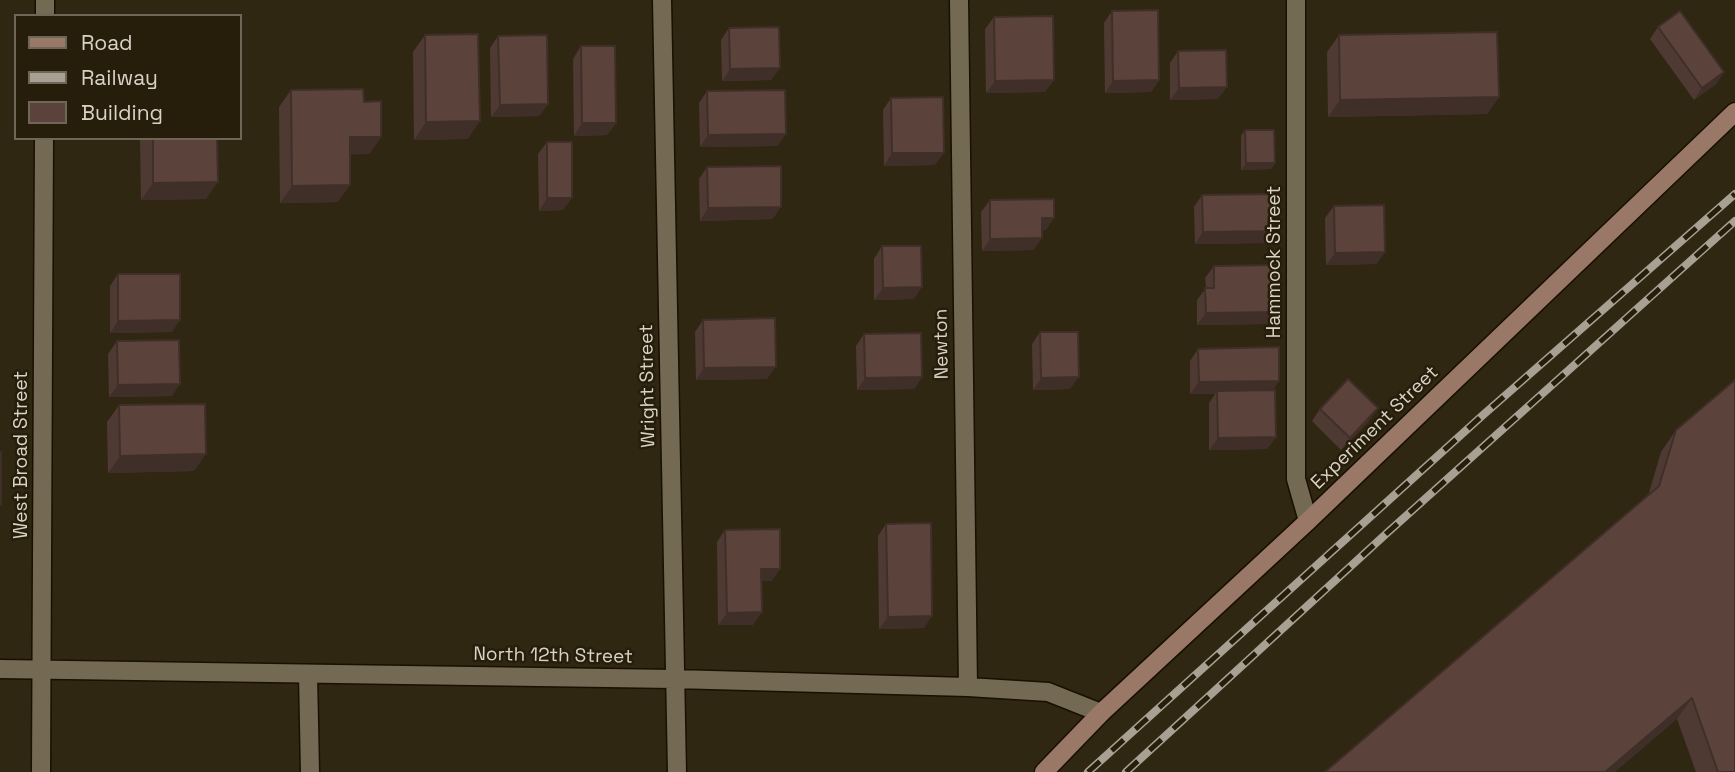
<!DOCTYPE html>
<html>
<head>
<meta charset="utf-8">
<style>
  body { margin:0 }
  #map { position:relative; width:1735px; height:772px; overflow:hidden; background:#302713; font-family:"Space Grotesk",sans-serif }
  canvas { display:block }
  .legend { position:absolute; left:14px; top:14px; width:228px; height:126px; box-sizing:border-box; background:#261d0a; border:2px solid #6e6656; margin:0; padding:9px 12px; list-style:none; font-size:21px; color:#d9d3c7 }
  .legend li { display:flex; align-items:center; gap:14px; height:35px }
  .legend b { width:35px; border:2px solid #6e6656 }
</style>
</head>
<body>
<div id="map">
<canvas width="1735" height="772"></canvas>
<ul class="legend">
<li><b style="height:9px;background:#9a7867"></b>Road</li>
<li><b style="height:9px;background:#a8a193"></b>Railway</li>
<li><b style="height:19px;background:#5b433b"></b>Building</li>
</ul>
</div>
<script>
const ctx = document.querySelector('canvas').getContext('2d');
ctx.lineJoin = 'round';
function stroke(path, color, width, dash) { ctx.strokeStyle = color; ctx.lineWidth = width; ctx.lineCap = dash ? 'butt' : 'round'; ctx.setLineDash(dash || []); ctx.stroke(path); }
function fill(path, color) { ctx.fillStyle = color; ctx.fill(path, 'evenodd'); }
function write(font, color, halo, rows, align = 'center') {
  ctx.font = font + ' "Space Grotesk",sans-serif'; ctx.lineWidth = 5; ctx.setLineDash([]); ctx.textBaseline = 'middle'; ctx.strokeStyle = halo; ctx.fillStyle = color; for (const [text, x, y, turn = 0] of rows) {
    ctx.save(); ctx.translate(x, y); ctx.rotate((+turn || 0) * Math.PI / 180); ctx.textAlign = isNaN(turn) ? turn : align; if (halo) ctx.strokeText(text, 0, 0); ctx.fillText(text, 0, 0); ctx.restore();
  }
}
const service = new Path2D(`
  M 308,674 L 310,772`);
const minor = new Path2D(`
  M 662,0 L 677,772
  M 959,0 L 968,687
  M 1296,0 L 1296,479 L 1308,521
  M 45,16 L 45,0
  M 0,669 L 674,679 L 968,687 L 1048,692 L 1101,713
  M 41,772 L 44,138`);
const secondary = new Path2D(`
  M 1044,772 L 1101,713 L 1308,521 L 1735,112`);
const rail = new Path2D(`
  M 1088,772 L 1483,415 L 1735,194
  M 1126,772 L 1387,533 L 1735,221`);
const wall = new Path2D(`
  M 1112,11 L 1159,80 L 1151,92 L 1105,93 L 1104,23 Z
  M 994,17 L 1045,92 L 986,93 L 985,29 Z
  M 1658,27 L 1724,72 L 1716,84 L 1694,100 L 1650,39 Z
  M 729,28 L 780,68 L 771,80 L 722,81 L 721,40 Z
  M 425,35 L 468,139 L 414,140 L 413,52 Z
  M 1339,35 L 1499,97 L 1487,114 L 1328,117 L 1327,52 Z
  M 498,36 L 548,104 L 539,116 L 491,117 L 490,48 Z
  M 581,46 L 616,123 L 607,135 L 574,136 L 573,59 Z
  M 1178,51 L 1218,99 L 1170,100 L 1170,63 Z
  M 291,90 L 364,102 L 381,137 L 369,154 L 350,154 L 338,202 L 280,203 L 279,107 Z
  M 707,91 L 786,134 L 777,146 L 700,147 L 699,103 Z
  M 891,98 L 935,165 L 884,166 L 883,110 Z
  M 1245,130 L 1275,163 L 1271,169 L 1241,170 L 1241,136 Z
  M 140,138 L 217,138 L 206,199 L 141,200 Z
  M 547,142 L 563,210 L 539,211 L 538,154 Z
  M 707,167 L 773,219 L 700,221 L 699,179 Z
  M 1202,195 L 1274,231 L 1265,243 L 1195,244 L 1194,207 Z
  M 990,200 L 1046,230 L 1042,230 L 1042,238 L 1033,250 L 982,251 L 981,212 Z
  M 1334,206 L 1385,252 L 1376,264 L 1326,265 L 1325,218 Z
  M 882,246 L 914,299 L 874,300 L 874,259 Z
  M 1214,266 L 1278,312 L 1270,324 L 1197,325 L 1197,300 L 1206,288 L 1205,278 Z
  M 118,274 L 172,332 L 110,333 L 110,286 Z
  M 703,320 L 767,379 L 696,380 L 695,332 Z
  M 1040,332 L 1070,389 L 1033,390 L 1032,344 Z
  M 864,334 L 922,377 L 914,389 L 857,390 L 856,346 Z
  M 117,341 L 172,396 L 109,397 L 108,354 Z
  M 1198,349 L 1273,390 L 1276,437 L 1267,449 L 1209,450 L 1209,403 L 1215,394 L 1190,394 L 1190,361 Z
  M 119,405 L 194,471 L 108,473 L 107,422 Z
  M 1320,409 L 1369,421 L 1341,450 L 1312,421 Z
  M 1676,430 L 1735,772 L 1696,772 L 1677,719 L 1648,496 L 1661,452 Z
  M 886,524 L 924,628 L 879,629 L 878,536 Z
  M 725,530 L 772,581 L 761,581 L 753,625 L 718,625 L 717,542 Z`);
const shadedWall = new Path2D(`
  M 780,68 L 771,80 L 722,81 L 730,69 Z
  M 1724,72 L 1716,84 L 1694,100 L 1702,88 Z
  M 1054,80 L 1045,92 L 986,93 L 995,81 Z
  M 1159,80 L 1151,92 L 1105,93 L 1113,81 Z
  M 1227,87 L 1218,99 L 1170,100 L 1179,88 Z
  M 1499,97 L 1487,114 L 1328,117 L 1340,100 Z
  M 548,104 L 539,116 L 491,117 L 500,105 Z
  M 480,121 L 468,139 L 414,140 L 426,122 Z
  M 582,123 L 616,123 L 607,135 L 574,136 Z
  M 786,134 L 777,146 L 700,147 L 708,135 Z
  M 350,137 L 381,137 L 369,154 L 338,155 Z
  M 892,153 L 944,153 L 935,165 L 884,166 Z
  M 1246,163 L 1275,163 L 1271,169 L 1241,170 Z
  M 218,182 L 206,199 L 141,200 L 153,183 Z
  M 350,185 L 338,202 L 280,203 L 292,186 Z
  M 547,198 L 572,198 L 563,210 L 539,211 Z
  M 781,207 L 773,219 L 700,221 L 708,208 Z
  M 1042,218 L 1054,218 L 1046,230 L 1033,231 Z
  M 1274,231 L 1265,243 L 1195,244 L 1203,232 Z
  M 1042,238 L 1033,250 L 982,251 L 990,239 Z
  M 1385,252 L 1376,264 L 1326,265 L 1335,253 Z
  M 922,287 L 914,299 L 874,300 L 883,288 Z
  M 1278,312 L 1270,324 L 1197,325 L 1206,313 Z
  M 180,320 L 172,332 L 110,333 L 118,321 Z
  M 776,367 L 767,379 L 696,380 L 704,368 Z
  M 922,377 L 914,389 L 857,390 L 865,378 Z
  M 1079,377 L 1070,389 L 1033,390 L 1041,378 Z
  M 1279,381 L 1271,393 L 1217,391 L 1215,394 L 1190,394 L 1199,382 Z
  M 180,384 L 172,396 L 109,397 L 118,385 Z
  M 1378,408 L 1369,421 L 1341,450 L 1350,438 Z
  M 1276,437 L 1267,449 L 1209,450 L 1218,438 Z
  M 206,454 L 194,471 L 108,473 L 120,456 Z
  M 761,569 L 780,569 L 772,581 L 753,581 Z
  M 762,612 L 753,625 L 718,625 L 727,613 Z
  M 932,616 L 924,628 L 879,629 L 888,617 Z
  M 1692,698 L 1677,719 L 1615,772 L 1605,772 Z`);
const building = new Path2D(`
  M 1158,10 L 1159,80 L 1113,81 L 1112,11 Z
  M 1680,11 L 1724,72 L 1702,88 L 1658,27 Z
  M 1053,16 L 1054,80 L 995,81 L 994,17 Z
  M 779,27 L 780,68 L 730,69 L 729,28 Z
  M 1497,32 L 1499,97 L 1340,100 L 1339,35 Z
  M 478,34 L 480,121 L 426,122 L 425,35 Z
  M 547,35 L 548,104 L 500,105 L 498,36 Z
  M 581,46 L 615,46 L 616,123 L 582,123 Z
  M 1226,50 L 1227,87 L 1179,88 L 1178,51 Z
  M 363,89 L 364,102 L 381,101 L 381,137 L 350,137 L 350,185 L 292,186 L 291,90 Z
  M 785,90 L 786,134 L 708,135 L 707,91 Z
  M 943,97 L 944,153 L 892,153 L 891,98 Z
  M 1245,130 L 1274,130 L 1275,163 L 1246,163 Z
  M 153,138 L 217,138 L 218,182 L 153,183 Z
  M 547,142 L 572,142 L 572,198 L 547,198 Z
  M 781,166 L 781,207 L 708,208 L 707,167 Z
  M 1273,194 L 1274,231 L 1203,232 L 1202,195 Z
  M 1054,199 L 1054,218 L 1042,218 L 1042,238 L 990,239 L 990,200 Z
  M 1384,205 L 1385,252 L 1335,253 L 1334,206 Z
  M 882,246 L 921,246 L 922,287 L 883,288 Z
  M 1277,265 L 1278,312 L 1206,313 L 1205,288 L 1214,288 L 1214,266 Z
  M 118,274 L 180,274 L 180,320 L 118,321 Z
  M 775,318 L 776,367 L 704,368 L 703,320 Z
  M 1040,332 L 1078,332 L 1079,377 L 1041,378 Z
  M 921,333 L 922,377 L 865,378 L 864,334 Z
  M 179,340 L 180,384 L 118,385 L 117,341 Z
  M 1279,347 L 1279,381 L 1199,382 L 1198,349 Z
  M 1348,379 L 1378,408 L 1350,438 L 1320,409 Z
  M 1735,380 L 1735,772 L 1718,772 L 1692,698 L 1605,772 L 1325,772 L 1659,486 L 1676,430 Z
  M 1275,390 L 1276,437 L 1218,438 L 1217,391 Z
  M 205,404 L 206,454 L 120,456 L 119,405 Z
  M 0,452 L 1,452 L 1,505 L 0,505 Z
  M 931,523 L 932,616 L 888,617 L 886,524 Z
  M 780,529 L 780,569 L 761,569 L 762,612 L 727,613 L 725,530 Z`);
const streetNames = [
  ["Hammock Street",1275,262,-90],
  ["Newton",942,344,-91],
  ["Wright Street",648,386,-91],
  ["Experiment Street",1375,428,-44],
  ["West Broad Street",22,455,-90],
  ["North 12th Street",553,656,1]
];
stroke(service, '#181000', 21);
stroke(minor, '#181000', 21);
stroke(secondary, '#181000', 21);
stroke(service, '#746953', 18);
stroke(minor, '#746953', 18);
stroke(secondary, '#9a7867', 18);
stroke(rail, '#a8a193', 8);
stroke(rail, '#261d0a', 5, [16]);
fill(wall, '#4e3a33');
fill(shadedWall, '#402f29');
fill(building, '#5b433b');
stroke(building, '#402f29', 2);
write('19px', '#d9d3c7', '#261d0a', streetNames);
</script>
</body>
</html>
